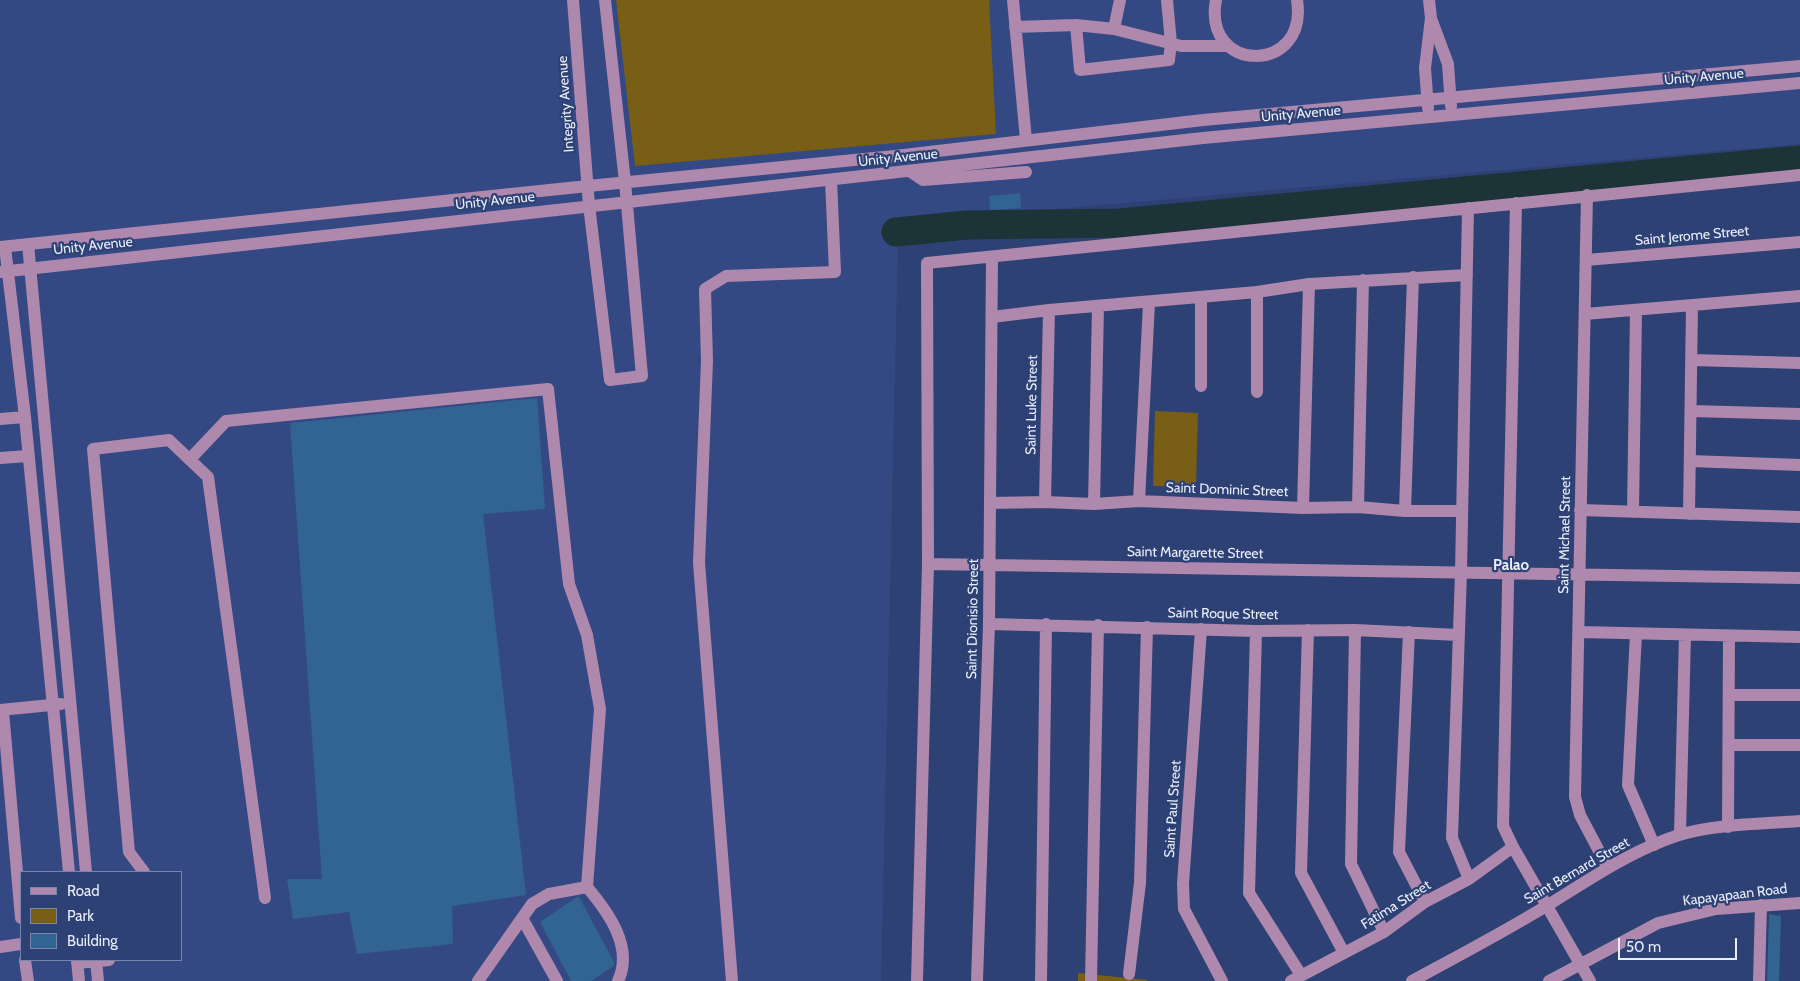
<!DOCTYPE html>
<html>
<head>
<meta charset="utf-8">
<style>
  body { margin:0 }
  #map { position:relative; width:1800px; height:981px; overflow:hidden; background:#2e4174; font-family:Cabin,sans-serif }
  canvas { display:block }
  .legend { position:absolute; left:20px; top:871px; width:162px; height:90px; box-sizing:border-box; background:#2e4174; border:1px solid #7886aa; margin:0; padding:6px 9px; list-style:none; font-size:15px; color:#e8edfa }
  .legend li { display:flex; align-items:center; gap:10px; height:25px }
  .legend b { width:25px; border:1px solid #7886aa }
  .scale { position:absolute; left:1618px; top:938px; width:119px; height:22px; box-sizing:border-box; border:2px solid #e8edfa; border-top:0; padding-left:6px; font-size:15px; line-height:18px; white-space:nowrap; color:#e8edfa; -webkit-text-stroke:4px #2e4174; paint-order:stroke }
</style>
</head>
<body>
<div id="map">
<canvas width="1800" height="981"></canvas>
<ul class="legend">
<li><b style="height:6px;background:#ae88ad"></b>Road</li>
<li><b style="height:14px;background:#795e16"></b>Park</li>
<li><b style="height:14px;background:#316491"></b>Building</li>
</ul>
<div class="scale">50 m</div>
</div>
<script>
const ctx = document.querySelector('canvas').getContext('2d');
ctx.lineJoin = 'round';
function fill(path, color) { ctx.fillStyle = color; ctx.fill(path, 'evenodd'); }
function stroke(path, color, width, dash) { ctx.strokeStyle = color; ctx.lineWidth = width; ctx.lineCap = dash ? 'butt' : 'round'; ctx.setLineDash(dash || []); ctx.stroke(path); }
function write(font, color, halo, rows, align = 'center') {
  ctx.font = font + ' Cabin,sans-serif'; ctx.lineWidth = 4.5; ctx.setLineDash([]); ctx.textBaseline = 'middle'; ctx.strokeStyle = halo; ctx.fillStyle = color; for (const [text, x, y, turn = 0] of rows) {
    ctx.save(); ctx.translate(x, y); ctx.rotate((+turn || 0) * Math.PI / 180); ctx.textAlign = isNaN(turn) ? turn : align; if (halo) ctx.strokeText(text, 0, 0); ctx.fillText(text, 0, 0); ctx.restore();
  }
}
const built = new Path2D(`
  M 0,0 L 1800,0 L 1800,144 L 896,223 L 898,240 L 881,981 L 0,981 ZM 21,872 L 181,872 L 181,960 L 21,960 Z`);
const green = new Path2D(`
  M 616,0 L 989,0 L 996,134 L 635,166 Z
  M 1155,411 L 1198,413 L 1196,487 L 1153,486 Z
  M 1078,973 L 1147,980 L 1147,981 L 1078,981 Z`);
const river = new Path2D(`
  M 896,232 L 967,225 L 1120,223 L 1800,160`);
const building = new Path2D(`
  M 1020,193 L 1021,208 L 990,210 L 989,196 Z
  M 537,398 L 545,509 L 483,514 L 526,895 L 452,906 L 453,944 L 357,954 L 349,912 L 293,919 L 287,879 L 322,879 L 290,423 Z
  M 577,897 L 579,897 L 614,962 L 614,966 L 591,981 L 571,981 L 540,922 Z
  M 1769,914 L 1781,916 L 1779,981 L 1767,981 Z`);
const minor = new Path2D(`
  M 573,0 L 589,205 L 610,380 L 642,376 L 625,182 L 605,0
  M 1013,0 L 1026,140
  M 1216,0 C 1202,74 1309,75 1297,0
  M 1432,21 L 1448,64 L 1451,106
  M 1076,25 L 1080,70 L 1169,60 L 1171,43 L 1167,0
  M 1015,27 L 1076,25 L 1114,29 L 1181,46 L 1227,46
  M 1114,29 L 1120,0
  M 1428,108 L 1425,68 L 1431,18 L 1429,0
  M 911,172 L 923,180 L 1026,172
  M 1587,195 L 1575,797 L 1580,815 L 1608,868
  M 1516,203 L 1503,826 L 1513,847 L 1590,981
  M 1468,208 L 1461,572 L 1452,838 L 1469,879
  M 28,244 L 86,872
  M 0,247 L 588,186 L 895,156 L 1203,120 L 1800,66
  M 5,247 L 25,417 L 69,872
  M 1586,260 L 1800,242
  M 0,272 L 1203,138 L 1800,83
  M 1257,292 L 1257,392
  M 1201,298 L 1201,386
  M 1585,314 L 1800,296
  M 992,317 L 1049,310 L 1257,292 L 1309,284 L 1467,275
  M 1692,360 L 1800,363
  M 1691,411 L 1800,414
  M 0,419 L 25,417
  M 0,458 L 28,456
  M 190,459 L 226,421 L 548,389 L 569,584 L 587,635 L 600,709 L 587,887 L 549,894 L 532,904 L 478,981
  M 1690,461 L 1800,465
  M 1139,501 L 1149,303
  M 1045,502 L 1049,310
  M 990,503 L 1045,502 L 1094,504 L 1139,501 L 1303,508 L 1358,507 L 1405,511 L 1462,511
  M 1094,504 L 1098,306
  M 1358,507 L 1363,280
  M 1303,508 L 1309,284
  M 1580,510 L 1800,517
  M 1405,511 L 1413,277
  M 1633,512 L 1636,311
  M 1689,514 L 1692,305
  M 928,564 L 1800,578
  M 989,624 L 1256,631 L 1355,630 L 1458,635
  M 1201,629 L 1183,884 L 1184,909 L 1222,981
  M 1308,630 L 1301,873 L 1344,953
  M 1355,630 L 1351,864 L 1384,932
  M 1256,631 L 1249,893 L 1301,975
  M 1409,632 L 1399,852 L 1425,902
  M 1579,632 L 1800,637
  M 1636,634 L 1628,785 L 1654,845
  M 1729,695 L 1800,695
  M 0,710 L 61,704
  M 3,711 L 21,918
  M 1729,745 L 1800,745
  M 1728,827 L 1729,636
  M 1680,834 L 1685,635
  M 144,872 L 129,852 L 93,449 L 169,440 L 208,477 L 265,898
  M 587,887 C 608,912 634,947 618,981
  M 522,918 L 557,981
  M 0,947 L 21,944
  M 25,960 L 28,981
  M 77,960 L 79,981
  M 96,960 L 98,981
  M 77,963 L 109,960
  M 1129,974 L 1140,883 L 1147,627
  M 732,981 L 699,563 L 707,361 L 705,289 L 726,276 L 835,272 L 831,180
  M 917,981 L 928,564 L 927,263 L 1800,175
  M 977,981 L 989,624 L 992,258
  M 1041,981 L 1046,624
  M 1091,981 L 1098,625
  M 1291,981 L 1384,932 L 1425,902 L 1469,879 L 1513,847
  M 1412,981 C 1458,956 1504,932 1548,905 C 1590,879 1632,850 1679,835 C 1714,824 1763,824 1800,821
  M 1549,981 L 1658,923 L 1716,909 L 1800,903
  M 1759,981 L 1761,905`);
const streetNames = [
  ["Unity Avenue",1704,77,-5],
  ["Integrity Avenue",566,104,-94],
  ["Unity Avenue",1301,114,-5],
  ["Unity Avenue",898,158,-6],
  ["Unity Avenue",495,201,-6],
  ["Saint Jerome Street",1692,236,-5],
  ["Unity Avenue",93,246,-6],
  ["Saint Luke Street",1032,405,-89],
  ["Saint Dominic Street",1227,490,2],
  ["Saint Michael Street",1565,535,-89],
  ["Saint Margarette Street",1195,553,1],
  ["Saint Roque Street",1223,614,1],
  ["Saint Dionisio Street",973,619,-89],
  ["Saint Paul Street",1173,809,-86],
  ["Saint Bernard Street",1577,871,-30],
  ["Kapayapaan Road",1735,895,-7],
  ["Fatima Street",1396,905,-32]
];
const neighbourhoodNames = [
  ["Palao",1511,566]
];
fill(built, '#344983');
fill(green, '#795e16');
stroke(river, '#1c3437', 29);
fill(building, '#316491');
stroke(minor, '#ae88ad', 12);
write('14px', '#e8edfa', '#2e4174', streetNames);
write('bold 15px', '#e8edfa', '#2e4174', neighbourhoodNames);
</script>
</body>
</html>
